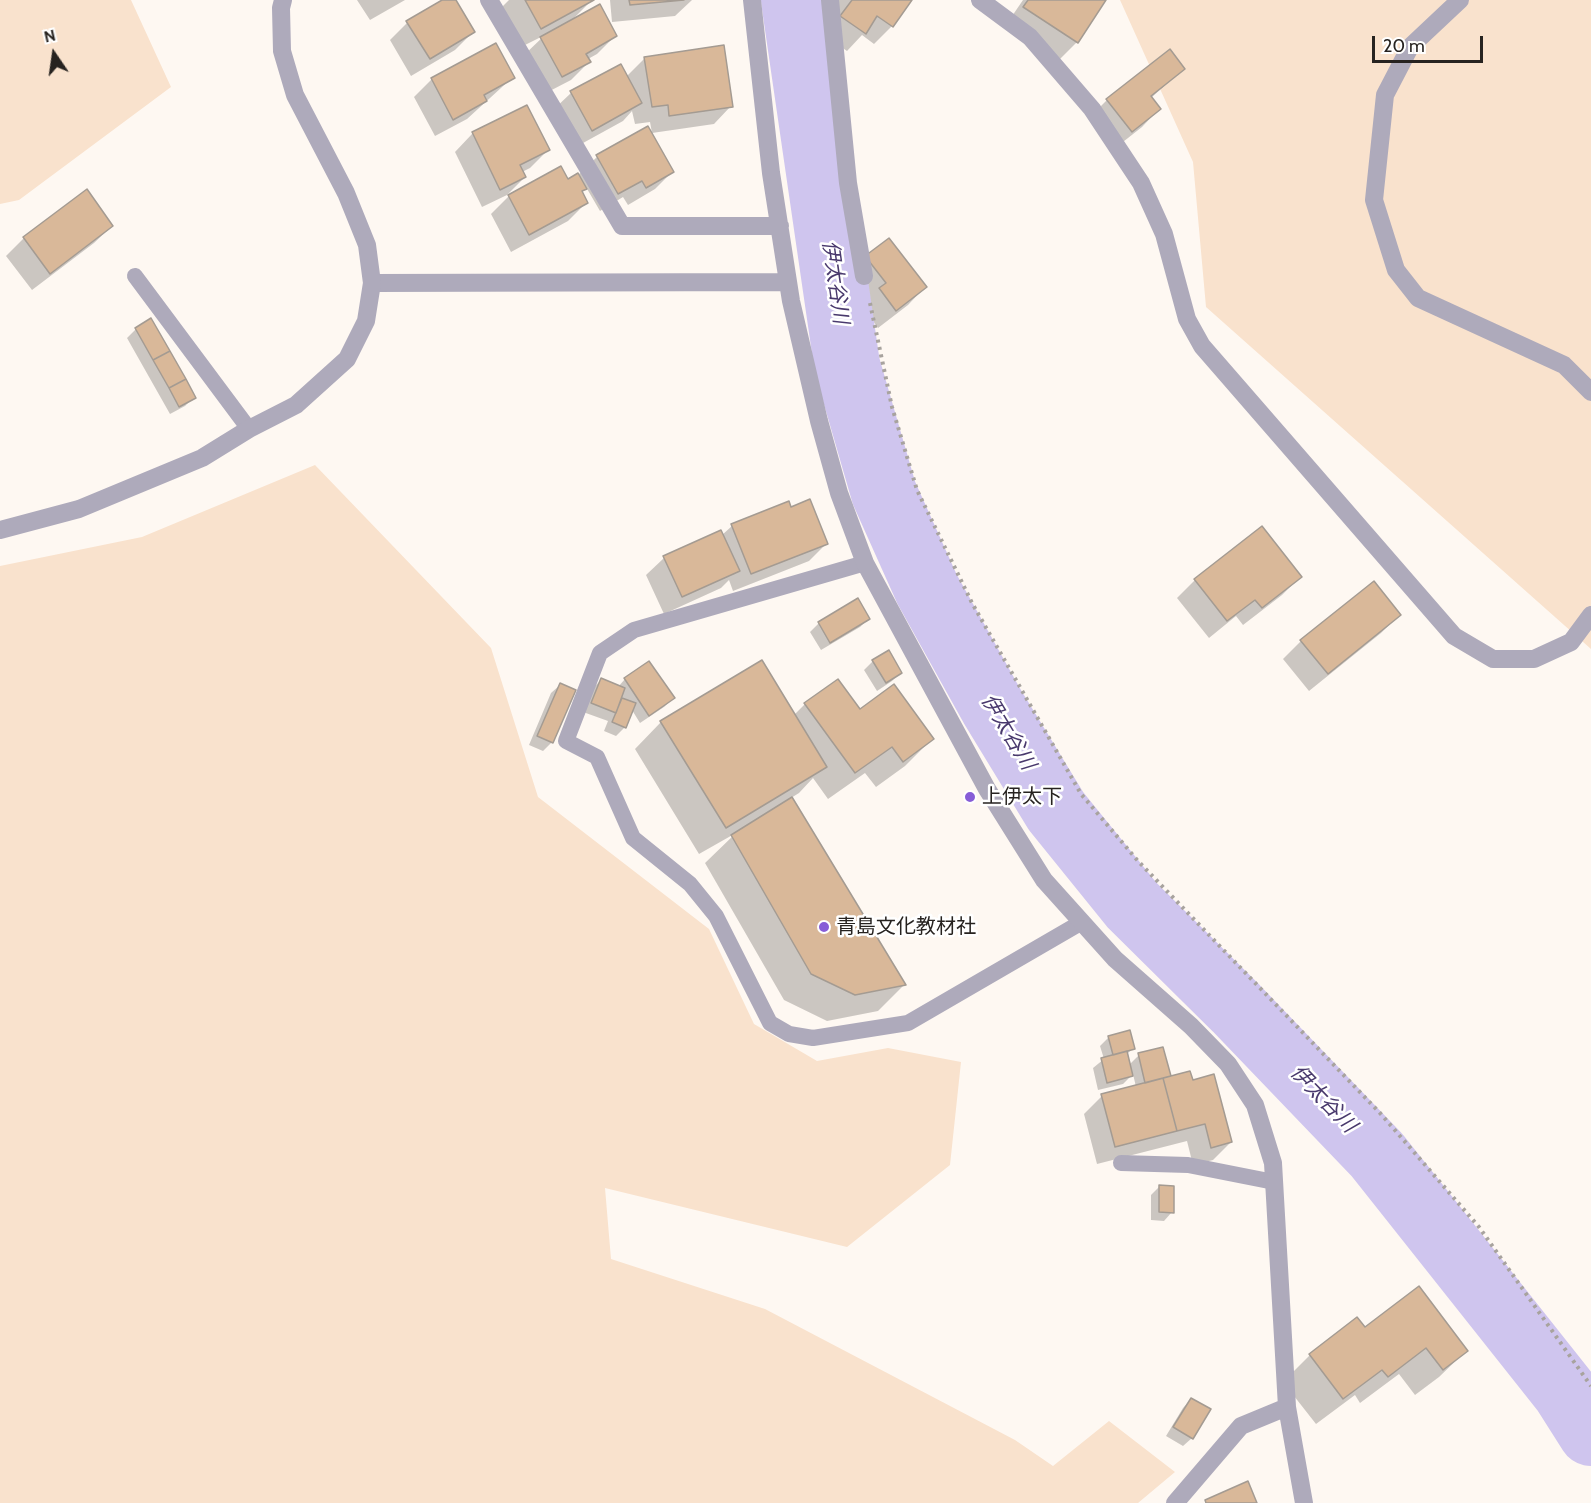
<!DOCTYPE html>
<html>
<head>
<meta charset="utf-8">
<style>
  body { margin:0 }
  #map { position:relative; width:1591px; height:1503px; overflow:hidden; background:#fef8f2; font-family:Cabin,sans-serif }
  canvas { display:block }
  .north { position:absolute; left:24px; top:24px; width:60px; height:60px; -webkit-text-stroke:4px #fff; paint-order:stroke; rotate:347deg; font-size:16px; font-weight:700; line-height:24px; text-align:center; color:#272320 }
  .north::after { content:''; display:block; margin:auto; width:21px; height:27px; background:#272320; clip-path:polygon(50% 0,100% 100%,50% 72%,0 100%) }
  .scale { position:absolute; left:1372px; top:36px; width:111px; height:27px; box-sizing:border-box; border:3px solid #272320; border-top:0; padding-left:8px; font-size:18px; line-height:21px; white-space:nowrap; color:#272320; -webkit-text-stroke:4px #fff; paint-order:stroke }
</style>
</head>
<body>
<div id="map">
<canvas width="1591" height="1503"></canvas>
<div class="north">N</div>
<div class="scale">20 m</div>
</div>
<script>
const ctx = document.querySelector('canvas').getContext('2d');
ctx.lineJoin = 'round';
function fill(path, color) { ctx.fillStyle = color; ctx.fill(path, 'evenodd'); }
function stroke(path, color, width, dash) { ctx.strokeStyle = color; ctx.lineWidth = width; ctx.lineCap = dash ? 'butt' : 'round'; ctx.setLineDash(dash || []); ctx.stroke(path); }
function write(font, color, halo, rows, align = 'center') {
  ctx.font = font + ' Cabin,"Noto Sans JP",sans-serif'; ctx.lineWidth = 5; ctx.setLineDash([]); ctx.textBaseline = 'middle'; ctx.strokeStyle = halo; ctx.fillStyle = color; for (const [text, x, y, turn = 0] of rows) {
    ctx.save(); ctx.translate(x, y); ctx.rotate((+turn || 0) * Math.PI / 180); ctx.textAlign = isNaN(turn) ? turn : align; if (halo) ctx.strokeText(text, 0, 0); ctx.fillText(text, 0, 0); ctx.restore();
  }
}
const green = new Path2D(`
  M 0,0 L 131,0 L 171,87 L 19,200 L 0,204 Z
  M 1120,0 L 1591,0 L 1591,649 L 1206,307 L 1193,162 Z
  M 315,465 L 491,648 L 538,797 L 709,929 L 754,1024 L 817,1061 L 888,1048 L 961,1062 L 950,1165 L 847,1247 L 605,1188 L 611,1259 L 765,1309 L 1015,1440 L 1053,1466 L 1109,1421 L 1175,1472 L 1138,1503 L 0,1503 L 0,566 L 142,537 Z`);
const shadow = new Path2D(`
  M 357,0 L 405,0 L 370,20 Z
  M 445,0 L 454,0 L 473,32 L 455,50 L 411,76 L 390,40 L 407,23 Z
  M 509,0 L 592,0 L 571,21 L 615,36 L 597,54 L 588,59 L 589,62 L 571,80 L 544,94 L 523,56 L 545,35 L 523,46 L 501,8 Z
  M 610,0 L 692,0 L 675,16 L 612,22 Z
  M 827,0 L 910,0 L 892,26 L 874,44 L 862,35 L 847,51 L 824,35 L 836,18 L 821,9 Z
  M 1023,0 L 1105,0 L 1077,42 L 1059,60 L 1006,25 Z
  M 645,58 L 731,106 L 714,124 L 652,133 L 650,122 L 635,124 L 632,111 L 623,121 L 574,148 L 553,110 L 571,93 L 626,77 Z
  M 1183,69 L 1151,98 L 1159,109 L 1142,127 L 1114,149 L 1089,118 L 1107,100 Z
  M 513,77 L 467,119 L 435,136 L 414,97 L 432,79 Z
  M 526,107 L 548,150 L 530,168 L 522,172 L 525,177 L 507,195 L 482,207 L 455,152 L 472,134 Z
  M 648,128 L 672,172 L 655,189 L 628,205 L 623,197 L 600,211 L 586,187 L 581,193 L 586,203 L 568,221 L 511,252 L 491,214 L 509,196 L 561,168 L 567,181 L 578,175 L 597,157 Z
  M 86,191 L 112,226 L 94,243 L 32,290 L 6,256 L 24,238 Z
  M 866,257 L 925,287 L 908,305 L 878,328 L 863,307 L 869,301 L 848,275 Z
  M 136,329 L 194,397 L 185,406 L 170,414 L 127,338 Z
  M 788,503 L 790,509 L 826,544 L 809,561 L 733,591 L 729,580 L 721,588 L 664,614 L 646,575 L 664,558 L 722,535 L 732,526 Z
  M 1300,577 L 1282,595 L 1243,625 L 1236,616 L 1209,638 L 1177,598 L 1195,580 Z
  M 857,600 L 869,618 L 860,627 L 821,650 L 810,632 L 819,623 Z
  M 1399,615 L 1381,633 L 1309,691 L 1283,659 L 1301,641 Z
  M 888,652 L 900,673 L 892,681 L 877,691 L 864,670 L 873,661 Z
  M 625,679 L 673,698 L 664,707 L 640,723 L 632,710 L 625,727 L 616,736 L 604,731 L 608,721 L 583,712 L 592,689 L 601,680 L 618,687 Z
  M 560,685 L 552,742 L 543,751 L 529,745 L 551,693 Z
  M 805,704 L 859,711 L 932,739 L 905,766 L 876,787 L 865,773 L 828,799 L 813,778 L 799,793 L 791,798 L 904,985 L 878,1011 L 827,1021 L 784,1000 L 705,863 L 736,833 L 699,854 L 635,749 L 661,722 L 794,715 Z
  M 1109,1037 L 1133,1048 L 1126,1055 L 1129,1065 L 1139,1055 L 1169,1075 L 1192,1081 L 1231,1142 L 1213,1160 L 1193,1165 L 1187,1141 L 1097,1164 L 1084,1114 L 1102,1096 L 1136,1087 L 1133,1074 L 1123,1084 L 1098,1090 L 1093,1068 L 1104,1059 L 1100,1046 Z
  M 1159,1187 L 1172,1212 L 1164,1221 L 1151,1220 L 1151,1195 Z
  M 1357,1319 L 1364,1329 L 1466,1351 L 1439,1377 L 1415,1395 L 1399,1374 L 1360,1403 L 1355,1395 L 1316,1424 L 1283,1382 L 1310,1355 Z
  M 1191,1399 L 1192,1438 L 1183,1446 L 1166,1436 L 1183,1408 Z`);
const river = new Path2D(`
  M 794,0 L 847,365 L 884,493 L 927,589 L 992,706 L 1056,811 L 1132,905 L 1236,1008 L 1377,1155 L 1565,1392 L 1591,1433`);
const building = new Path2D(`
  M 442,0 L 456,0 L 475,32 L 430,59 L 406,21 Z
  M 525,0 L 594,0 L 541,29 Z
  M 629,0 L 684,0 L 630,5 Z
  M 852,0 L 912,0 L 893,27 L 877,16 L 866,34 L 840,16 Z
  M 1028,0 L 1106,0 L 1078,43 L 1023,7 Z
  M 600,4 L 617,36 L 586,54 L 591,62 L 562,77 L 540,37 Z
  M 496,43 L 515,78 L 484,95 L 487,101 L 453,120 L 431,78 Z
  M 724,45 L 733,107 L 669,116 L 668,105 L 652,107 L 644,57 Z
  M 1170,49 L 1185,69 L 1151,96 L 1161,109 L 1132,132 L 1106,99 Z
  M 621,64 L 642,103 L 592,131 L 570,91 Z
  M 527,105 L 550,150 L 520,165 L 526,177 L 500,190 L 472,132 Z
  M 648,126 L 674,172 L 646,188 L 642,181 L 618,194 L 596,155 Z
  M 561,166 L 568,179 L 578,173 L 587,189 L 582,191 L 588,203 L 529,235 L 508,195 Z
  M 87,189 L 113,226 L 50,274 L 23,237 Z
  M 889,238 L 927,287 L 896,311 L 879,288 L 886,283 L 865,256 Z
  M 151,318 L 170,351 L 153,360 L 135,328 Z
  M 170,351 L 186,379 L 169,388 L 153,360 Z
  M 186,379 L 196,398 L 179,407 L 169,388 Z
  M 810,499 L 828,544 L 751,574 L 731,524 L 789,501 L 791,507 Z
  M 1262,526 L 1302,577 L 1262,608 L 1255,600 L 1227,621 L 1194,579 Z
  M 721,530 L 740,571 L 682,597 L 663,556 Z
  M 1374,581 L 1401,615 L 1328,674 L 1300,640 Z
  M 858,598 L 870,619 L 830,643 L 818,622 Z
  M 889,650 L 902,673 L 886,683 L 872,660 Z
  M 762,660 L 827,767 L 726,828 L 660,721 Z
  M 649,661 L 675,698 L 649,716 L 624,678 Z
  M 601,678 L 625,688 L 616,713 L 591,703 Z
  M 838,679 L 860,709 L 894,684 L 934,739 L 903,762 L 892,747 L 855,773 L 804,703 Z
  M 560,683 L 576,690 L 553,743 L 537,736 Z
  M 622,698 L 636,703 L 626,728 L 612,722 Z
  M 792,797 L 906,985 L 855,995 L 811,974 L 731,835 Z
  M 1130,1030 L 1135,1049 L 1113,1055 L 1108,1036 Z
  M 1163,1047 L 1171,1076 L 1145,1083 L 1138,1053 Z
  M 1127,1051 L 1133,1076 L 1107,1083 L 1101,1058 Z
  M 1190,1071 L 1193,1080 L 1214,1074 L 1232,1142 L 1211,1148 L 1205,1124 L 1177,1131 L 1163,1078 Z
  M 1163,1078 L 1177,1131 L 1115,1147 L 1101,1094 Z
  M 1159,1185 L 1174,1186 L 1174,1213 L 1159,1212 Z
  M 1419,1286 L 1468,1351 L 1443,1370 L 1426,1348 L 1388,1377 L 1382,1370 L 1343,1399 L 1309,1354 L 1357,1317 L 1365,1327 Z
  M 1191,1398 L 1211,1409 L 1193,1439 L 1173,1427 Z
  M 1248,1481 L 1257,1503 L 1206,1503 L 1205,1500 Z`);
const path = new Path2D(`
  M 870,303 L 892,407 L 917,490 L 972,603 L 1081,794 L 1138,861 L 1380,1113 L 1479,1227 L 1591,1386`);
const service = new Path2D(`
  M 135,276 L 249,429
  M 865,563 L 634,630 L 600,653 L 566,741 L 597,757 L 633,838 L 690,884 L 716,916 L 770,1023 L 789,1034 L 813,1038 L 908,1023 L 1082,922
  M 1121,1163 L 1188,1165 L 1274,1182`);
const minor = new Path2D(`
  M 489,0 L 622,226 L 780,226
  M 752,0 L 771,173 L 791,301 L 819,421 L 839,493 L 865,563 L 987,789 L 1044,880 L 1115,959 L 1191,1026 L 1228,1064 L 1255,1105 L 1273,1163 L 1287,1407 L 1304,1503
  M 830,0 L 848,183 L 864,276
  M 980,0 L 1030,37 L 1092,109 L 1141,183 L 1164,234 L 1187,319 L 1202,346 L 1454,636 L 1493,659 L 1534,659 L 1571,642 L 1591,615
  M 1460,0 L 1410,47 L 1385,95 L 1374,200 L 1396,270 L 1418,298 L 1564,365 L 1591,392
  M 372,283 L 788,282
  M 1175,1503 L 1241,1426 L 1287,1407`);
const tertiary = new Path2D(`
  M 0,530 L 79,509 L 202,458 L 249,429 L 296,405 L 347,359 L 366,321 L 372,283 L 367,245 L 346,193 L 295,95 L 282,51 L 281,8 L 283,0`);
const markers = [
  [970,797,6,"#875dd7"],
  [824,927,6,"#875dd7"]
];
const poiNames = [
  ["上伊太下",982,797],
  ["青島文化教材社",836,927]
];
const waterNames = [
  ["伊太谷川",835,282,82],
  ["伊太谷川",1008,732,59],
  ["伊太谷川",1323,1099,46]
];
fill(green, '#f9e2cd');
fill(shadow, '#0003');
stroke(river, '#cfc5ee', 66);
fill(building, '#d9b899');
stroke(building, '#a49b92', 1.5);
stroke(path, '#a8a39e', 4, [3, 4.5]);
stroke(service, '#aeaabb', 16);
stroke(minor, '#aeaabb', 18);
stroke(tertiary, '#aeaabb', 18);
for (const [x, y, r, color] of markers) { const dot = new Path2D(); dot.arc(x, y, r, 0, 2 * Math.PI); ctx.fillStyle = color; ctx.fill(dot); stroke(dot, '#fff', 2); }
write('20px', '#272320', '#fff', poiNames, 'left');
write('italic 21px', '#49396d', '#fff', waterNames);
</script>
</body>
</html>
